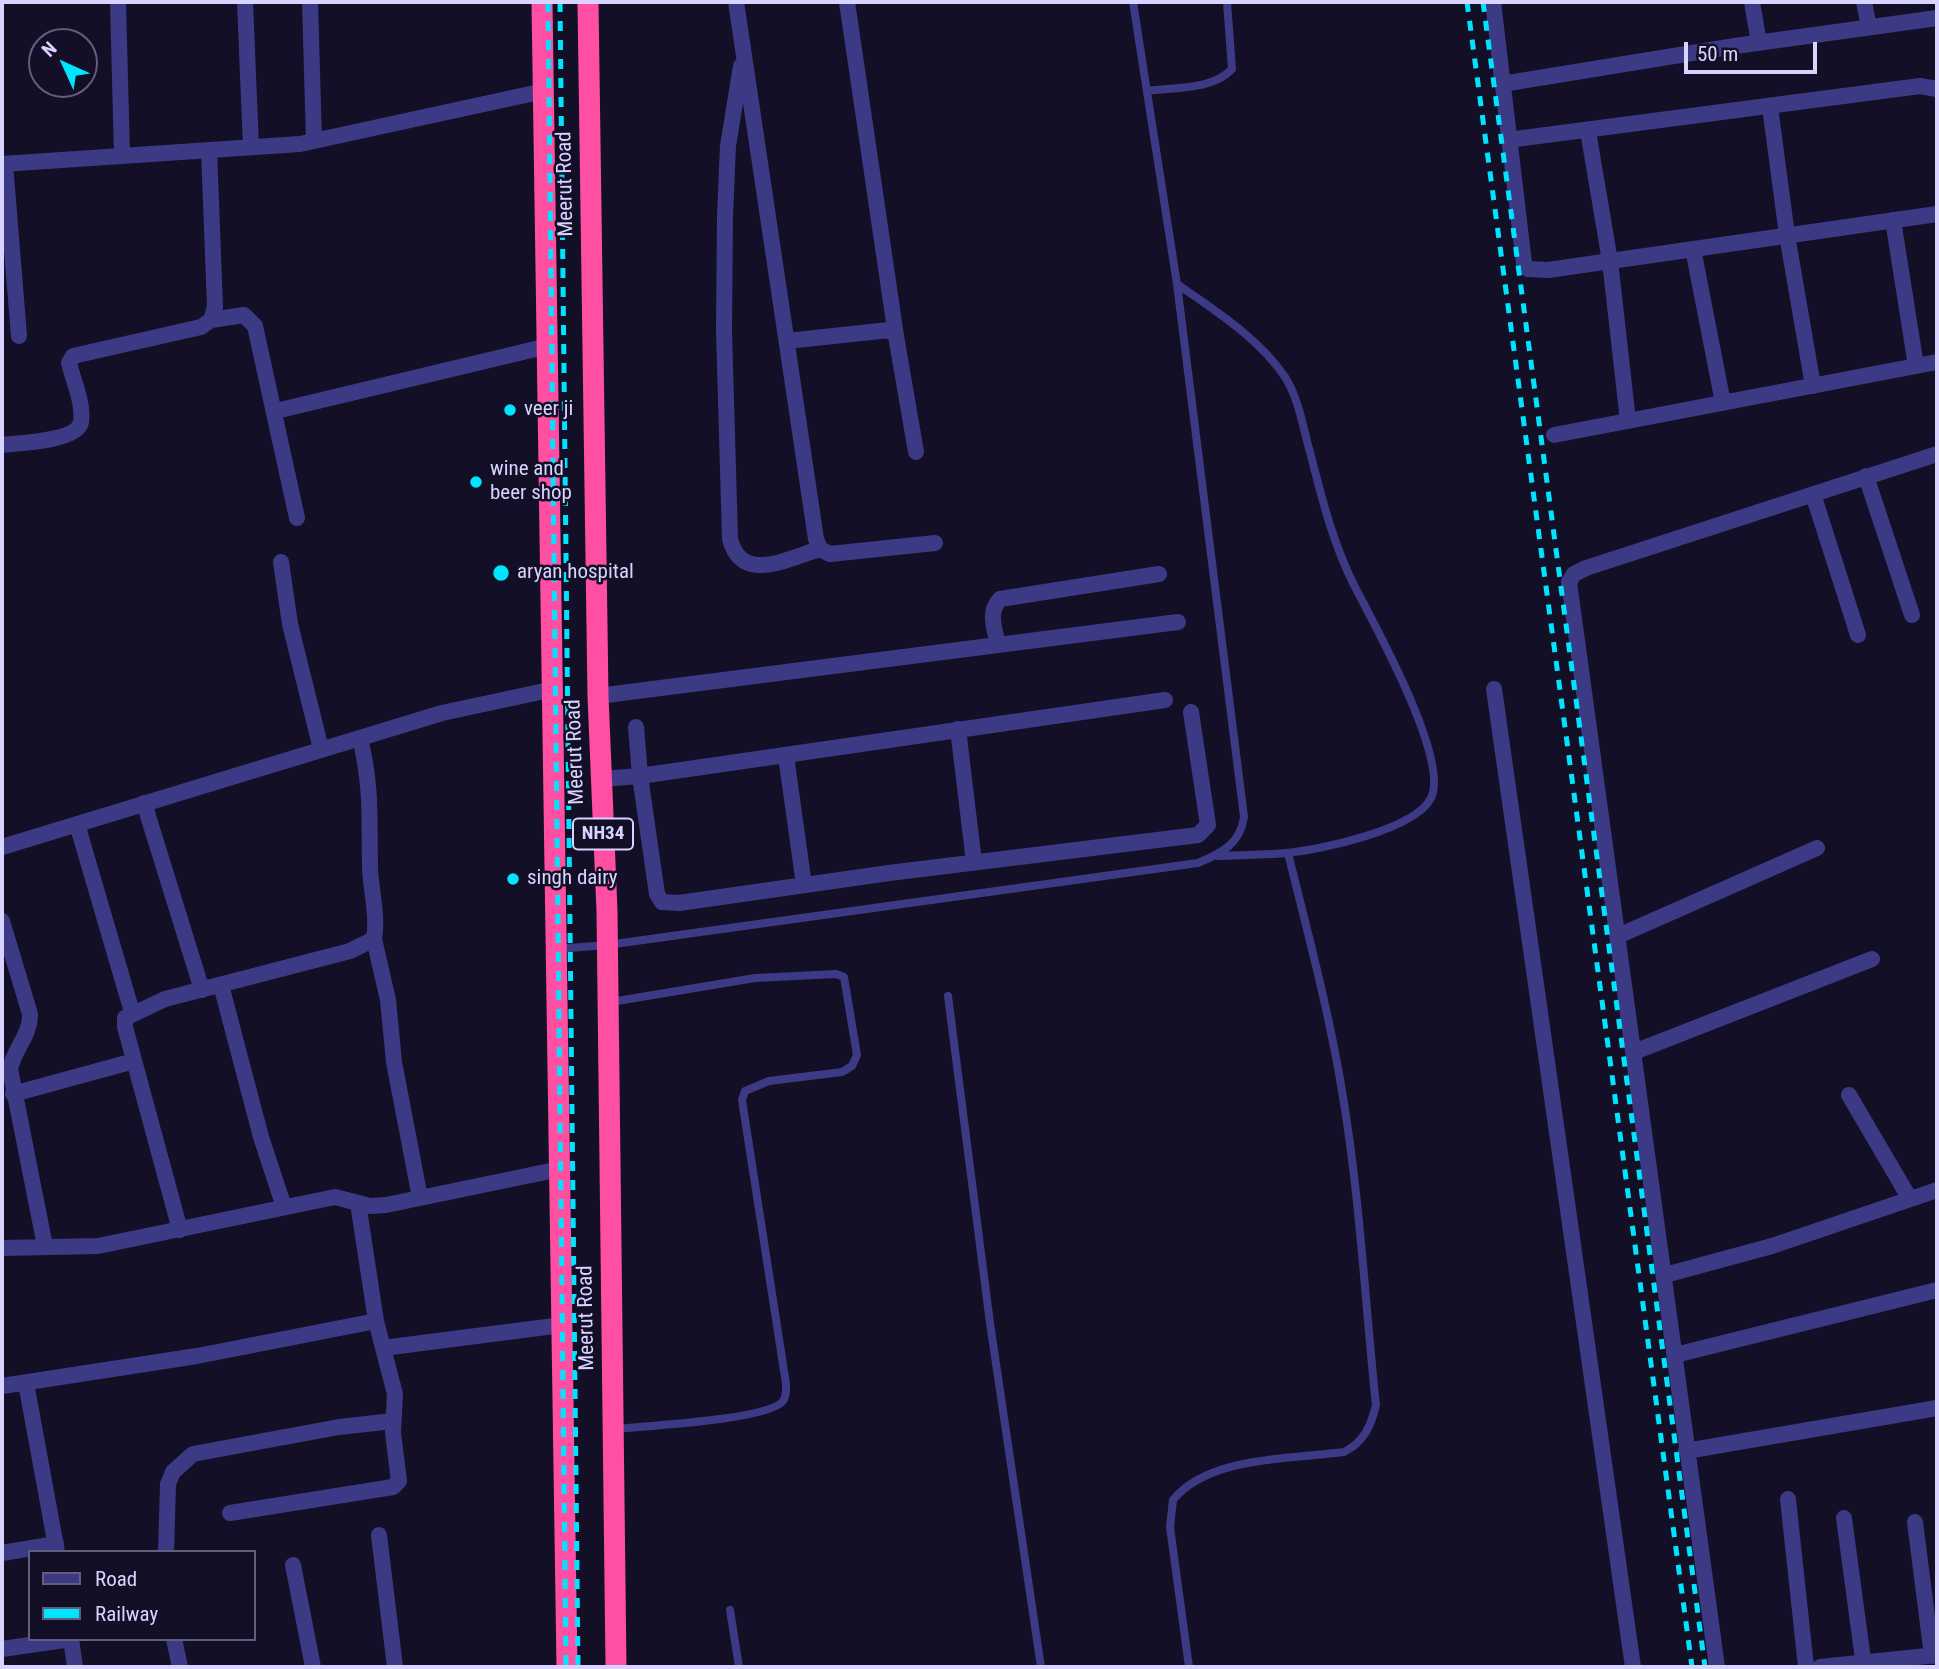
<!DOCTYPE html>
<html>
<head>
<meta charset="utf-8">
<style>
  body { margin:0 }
  #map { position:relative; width:1939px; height:1669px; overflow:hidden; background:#130f26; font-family:"Roboto Condensed",sans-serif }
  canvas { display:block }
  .frame { position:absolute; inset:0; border:4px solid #d9d4ff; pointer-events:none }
  .legend { position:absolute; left:28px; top:1550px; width:228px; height:91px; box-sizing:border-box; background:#130f26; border:2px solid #625e7d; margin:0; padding:9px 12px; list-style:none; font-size:21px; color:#d9d4ff }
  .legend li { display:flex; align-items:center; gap:14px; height:35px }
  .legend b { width:35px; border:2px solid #625e7d }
  .north { position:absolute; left:28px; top:28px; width:70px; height:70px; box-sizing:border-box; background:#130f26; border:2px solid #625e7d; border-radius:50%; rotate:315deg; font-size:19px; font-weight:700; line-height:28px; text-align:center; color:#d9d4ff }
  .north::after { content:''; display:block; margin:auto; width:24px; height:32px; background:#00e5ff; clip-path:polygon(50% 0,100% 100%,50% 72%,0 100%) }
  .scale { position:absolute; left:1684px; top:42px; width:133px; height:32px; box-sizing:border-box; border:4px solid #d9d4ff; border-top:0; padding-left:9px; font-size:21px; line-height:24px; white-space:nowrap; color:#d9d4ff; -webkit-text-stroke:5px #130f26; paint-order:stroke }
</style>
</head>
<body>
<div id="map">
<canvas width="1939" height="1669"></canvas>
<div class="frame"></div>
<ul class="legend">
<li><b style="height:9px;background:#3d3a85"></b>Road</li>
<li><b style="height:9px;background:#00e5ff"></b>Railway</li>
</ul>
<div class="north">N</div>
<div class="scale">50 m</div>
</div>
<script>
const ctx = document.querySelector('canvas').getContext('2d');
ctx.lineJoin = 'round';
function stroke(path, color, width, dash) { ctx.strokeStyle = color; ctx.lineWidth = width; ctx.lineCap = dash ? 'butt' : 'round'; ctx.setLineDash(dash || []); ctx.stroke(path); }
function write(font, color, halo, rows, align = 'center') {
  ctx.font = font + ' "Roboto Condensed",sans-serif'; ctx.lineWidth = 5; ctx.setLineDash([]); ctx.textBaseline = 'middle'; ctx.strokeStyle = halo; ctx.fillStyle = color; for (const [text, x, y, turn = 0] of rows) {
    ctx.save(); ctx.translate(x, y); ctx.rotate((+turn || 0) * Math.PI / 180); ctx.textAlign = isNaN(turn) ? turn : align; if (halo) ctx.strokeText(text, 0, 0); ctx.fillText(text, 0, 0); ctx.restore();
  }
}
const lane = new Path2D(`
  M 1147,91 C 1175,87 1213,90 1232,69 L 1227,2
  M 1177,284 C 1214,310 1259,338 1285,377 C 1299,399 1303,428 1310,452 C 1322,499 1333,544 1355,587 C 1375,626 1450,760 1431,798 C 1415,830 1319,850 1286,853 C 1263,855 1240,855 1217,856
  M 557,949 L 607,945 L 1198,863 C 1222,853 1240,844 1244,817 L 1177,284 L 1133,2
  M 948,996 L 990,1323 L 1041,1667
  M 611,1002 L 755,978 L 836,974 L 844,977 L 857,1055 L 852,1066 L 842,1072 L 769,1081 L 745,1091 L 742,1100 L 782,1358 C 783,1370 790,1391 783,1401 C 769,1420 644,1426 616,1429
  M 730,1610 L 739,1667
  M 1189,1667 L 1170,1527 L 1173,1500 C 1208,1456 1292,1459 1344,1452 C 1364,1442 1371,1426 1376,1405 C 1365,1302 1360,1199 1343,1097 C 1330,1015 1308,934 1288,853`);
const street = new Path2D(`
  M 118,2 L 122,156
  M 245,2 L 251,147
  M 310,2 L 314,141
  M 736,2 L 816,539 L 820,549 L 830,554 L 935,543
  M 847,2 L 896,336
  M 1493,2 L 1524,263 L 1528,269 L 1548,270 L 1937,214
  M 1752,2 L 1759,43
  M 1864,2 L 1869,27
  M 741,66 L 728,146 L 725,216 L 724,330 L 730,539 C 742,585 788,558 820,549
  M 1502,84 L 1735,46 L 1937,18
  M 1770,107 L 1787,235 L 1813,386
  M 1588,131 L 1610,261 L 1628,421
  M 1508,140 L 1920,86 L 1937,89
  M 2,164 L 300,144 L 544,91
  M 5,164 L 19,336
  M 1893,220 L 1916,366
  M 1693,249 L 1723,403
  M 211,320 L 244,315 L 255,326 L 297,518
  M 787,341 L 889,330 L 896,336 L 916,452
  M 276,411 L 548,346
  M 1554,435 L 1937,362
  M 2,445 C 19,443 78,441 81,422 C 84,404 73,380 69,363 L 73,356 L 201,327 L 211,320 L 215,307 L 209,150
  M 1866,476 L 1912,615
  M 1813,494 L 1858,635
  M 281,562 L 290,624 L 321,749
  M 998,644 C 994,628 988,612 1000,599 L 1159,574
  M 1494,689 L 1633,1667
  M 598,696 L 1178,622
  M 636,727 L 640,776 L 1165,700
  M 958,729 L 974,862
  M 786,756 L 804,885
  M 601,779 L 640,776 L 657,894 L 662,902 L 679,903 L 889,873 L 1198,835 L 1208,825 L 1191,712
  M 144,803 L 202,990
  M 77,824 L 132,1012
  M 2,847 L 442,713 L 554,689
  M 2,921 L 30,1014 C 31,1034 14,1049 10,1069 L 45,1246
  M 1618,936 L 1817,848
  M 374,939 L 388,1000 L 394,1062 L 420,1198
  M 221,985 L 261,1137 L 284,1207
  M 1634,1052 L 1872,959
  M 13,1094 L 134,1061
  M 1849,1095 L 1910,1199
  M 180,1230 L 125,1027 L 125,1018 L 165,999 L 350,951 L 374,939 C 378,916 371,891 370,868 C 369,818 372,788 360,738
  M 2,1248 L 98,1246 L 335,1197 L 370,1206 L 386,1205 L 560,1169
  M 1665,1275 L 1772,1246 L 1937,1190
  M 383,1348 L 562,1325
  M 1675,1355 L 1937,1290
  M 26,1383 L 57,1552
  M 2,1386 L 197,1356 L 376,1321
  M 1686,1451 L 1937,1408
  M 1788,1499 L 1806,1667
  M 230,1513 L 393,1487 L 399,1481 L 393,1433 L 395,1394 L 376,1321 L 358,1203
  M 1844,1518 L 1864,1667
  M 1915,1522 L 1932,1656
  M 379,1535 L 395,1667
  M 166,1552 L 168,1484 L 173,1472 L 193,1454 L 339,1427 L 393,1421
  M 2,1553 L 56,1544
  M 293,1565 L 313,1667
  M 71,1639 L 75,1667
  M 174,1639 L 180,1667
  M 2,1649 L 71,1639
  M 1717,1667 L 1569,582 L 1574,574 L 1586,568 L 1937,454
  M 1820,1667 L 1937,1655`);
const highway = new Path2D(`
  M 542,2 L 567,1667
  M 588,2 L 598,696 L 607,911 L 616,1667`);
const rail = new Path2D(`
  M 548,2 L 566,1667
  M 560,2 L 578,1667
  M 1467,2 L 1692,1667
  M 1483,2 L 1705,1667`);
const markers = [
  [510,410,7,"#00e5ff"],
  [476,482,7,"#00e5ff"],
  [501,573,9,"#00e5ff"],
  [513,879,7,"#00e5ff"]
];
const shields = [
  [603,834,60]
];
const shieldNames = [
  ["NH34",603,834]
];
const streetNames = [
  ["Meerut Road",566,184,-91],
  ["Meerut Road",576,752,-92],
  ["Meerut Road",587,1318,-91]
];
const poiNames = [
  ["veer ji",524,410],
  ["wine and",490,470],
  ["beer shop",490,494],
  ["aryan hospital",517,573],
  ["singh dairy",527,879]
];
stroke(lane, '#3d3a85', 8);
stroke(street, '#3d3a85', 16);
stroke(highway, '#ff4fa3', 21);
stroke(rail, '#00e5ff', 5, [10, 9]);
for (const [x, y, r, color] of markers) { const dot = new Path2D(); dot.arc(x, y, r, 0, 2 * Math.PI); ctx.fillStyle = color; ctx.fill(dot); stroke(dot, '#130f26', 2.5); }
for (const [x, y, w] of shields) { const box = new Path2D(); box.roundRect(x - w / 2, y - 15.5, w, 31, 5); ctx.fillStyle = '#130f26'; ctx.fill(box); stroke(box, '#d9d4ff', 2); }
write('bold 19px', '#d9d4ff', null, shieldNames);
write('21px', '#d9d4ff', '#130f26', streetNames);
write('21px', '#d9d4ff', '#130f26', poiNames, 'left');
</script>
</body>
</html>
